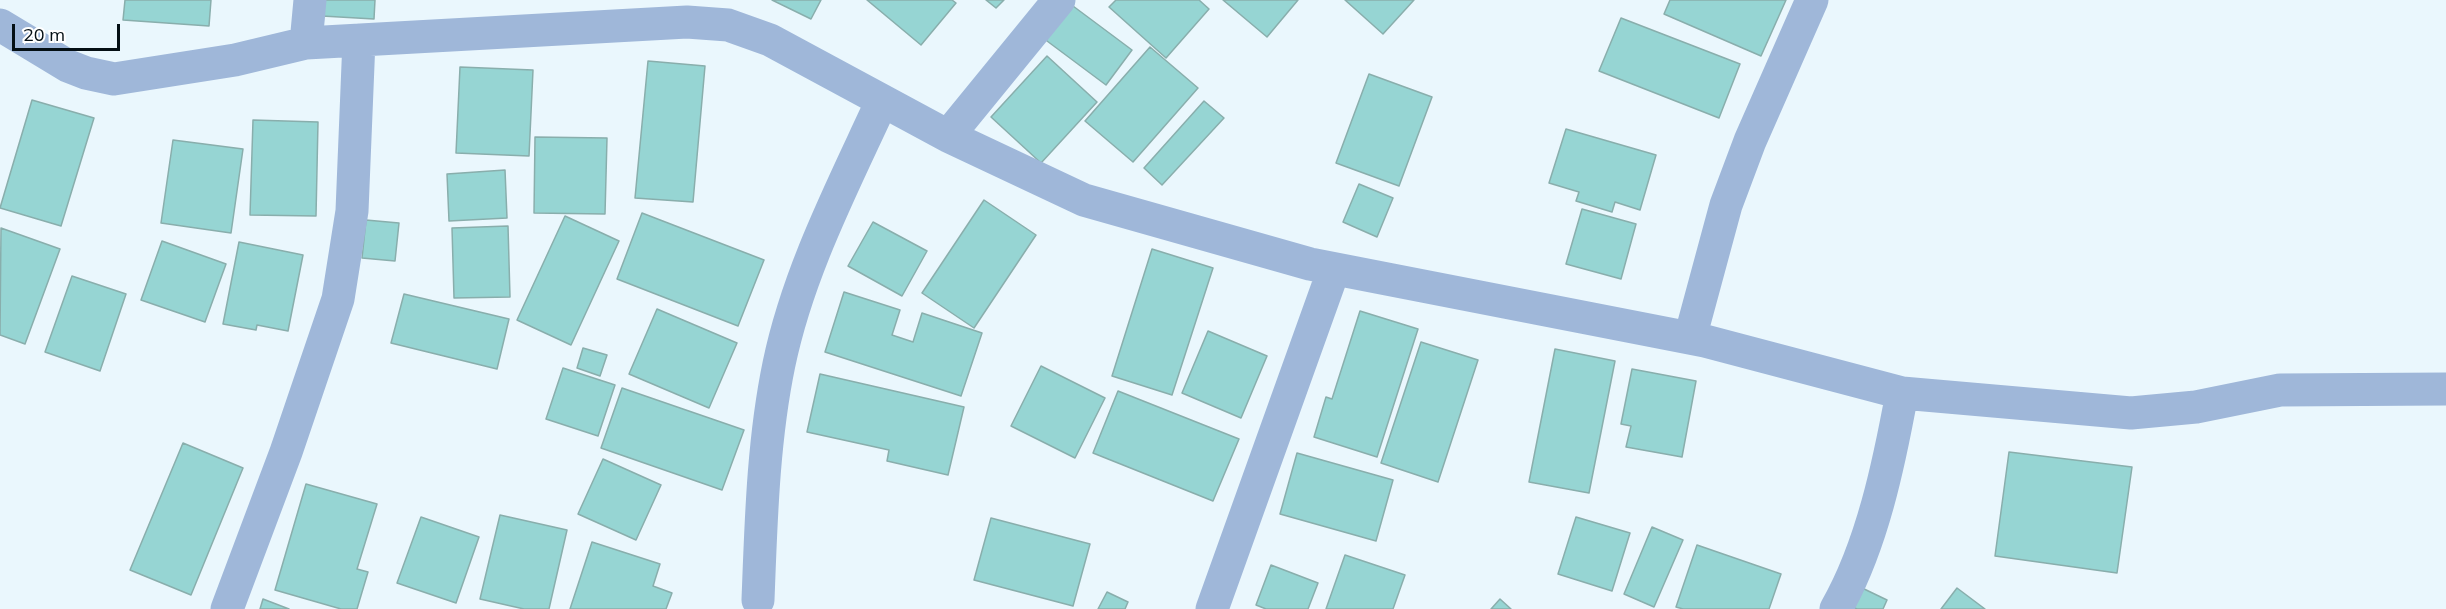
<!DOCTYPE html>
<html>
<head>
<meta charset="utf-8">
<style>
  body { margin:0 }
  #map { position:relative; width:2446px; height:609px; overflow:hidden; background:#eaf7fd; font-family:Mulish,sans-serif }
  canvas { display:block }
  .scale { position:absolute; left:12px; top:24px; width:108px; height:27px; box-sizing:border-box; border:3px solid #040f14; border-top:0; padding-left:8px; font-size:18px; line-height:21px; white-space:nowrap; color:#040f14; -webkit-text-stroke:4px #fff; paint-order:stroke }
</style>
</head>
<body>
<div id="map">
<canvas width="2446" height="609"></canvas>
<div class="scale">20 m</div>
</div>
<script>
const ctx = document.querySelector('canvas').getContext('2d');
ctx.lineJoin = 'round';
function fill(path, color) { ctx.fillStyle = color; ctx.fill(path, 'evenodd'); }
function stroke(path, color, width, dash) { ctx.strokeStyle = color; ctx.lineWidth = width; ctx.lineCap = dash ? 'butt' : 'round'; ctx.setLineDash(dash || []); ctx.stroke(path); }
const building = new Path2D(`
  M 125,0 L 211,0 L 209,26 L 123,20 Z
  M 323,0 L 375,0 L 374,19 L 322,16 Z
  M 772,0 L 821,0 L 811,19 Z
  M 867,0 L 952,0 L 956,3 L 921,45 Z
  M 986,0 L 1004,0 L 996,8 Z
  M 1116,0 L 1199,0 L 1209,9 L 1166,58 L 1109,7 Z
  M 1223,0 L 1298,0 L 1267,37 Z
  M 1345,0 L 1414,0 L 1383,34 Z
  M 1670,0 L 1786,0 L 1761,56 L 1664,14 Z
  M 1069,3 L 1132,50 L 1106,85 L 1043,38 Z
  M 1621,18 L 1740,64 L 1719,118 L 1599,71 Z
  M 1150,47 L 1198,88 L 1133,162 L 1085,121 Z
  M 1047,56 L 1097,102 L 1041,163 L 991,117 Z
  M 648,61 L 705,66 L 693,202 L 635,198 Z
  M 460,67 L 533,70 L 529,156 L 456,153 Z
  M 1369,74 L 1432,97 L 1399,186 L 1336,163 Z
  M 32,100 L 94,118 L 61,226 L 0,208 Z
  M 1204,101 L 1224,118 L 1162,185 L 1144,168 Z
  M 253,120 L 318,122 L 316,216 L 250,215 Z
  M 1566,129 L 1656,155 L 1640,210 L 1615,202 L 1612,212 L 1576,201 L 1579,192 L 1549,183 Z
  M 535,137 L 607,138 L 605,214 L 534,213 Z
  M 173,140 L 243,149 L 231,233 L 161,223 Z
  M 505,170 L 507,218 L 449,221 L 447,174 Z
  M 1359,184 L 1393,198 L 1377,237 L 1343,222 Z
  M 984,200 L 1036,235 L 974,328 L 922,293 Z
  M 1582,209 L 1636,224 L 1621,279 L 1566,264 Z
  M 642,213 L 764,260 L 738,326 L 617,279 Z
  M 565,216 L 619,241 L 571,345 L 517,320 Z
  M 366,220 L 399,223 L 395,261 L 362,258 Z
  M 873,222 L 927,251 L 902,296 L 848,266 Z
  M 508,226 L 510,297 L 454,298 L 452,228 Z
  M 1,228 L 60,249 L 25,344 L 0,335 Z
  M 162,241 L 226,264 L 205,322 L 141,300 Z
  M 239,242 L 303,255 L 288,331 L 257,325 L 256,330 L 223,324 Z
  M 1152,249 L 1213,268 L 1172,395 L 1112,376 Z
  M 72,276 L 126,294 L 100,371 L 45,352 Z
  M 844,292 L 900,310 L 892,335 L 913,342 L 922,313 L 982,333 L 961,396 L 825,352 Z
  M 404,294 L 509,319 L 497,369 L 391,343 Z
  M 657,309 L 737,343 L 709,408 L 629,374 Z
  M 1360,311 L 1418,329 L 1377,457 L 1314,437 L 1326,397 L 1332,399 Z
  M 1208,331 L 1267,356 L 1241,418 L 1182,393 Z
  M 1421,342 L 1478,360 L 1438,482 L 1381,463 Z
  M 583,348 L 607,355 L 600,376 L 577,368 Z
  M 1555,349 L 1615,361 L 1589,493 L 1529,482 Z
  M 1041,366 L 1105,398 L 1075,458 L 1011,426 Z
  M 563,368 L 615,385 L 598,436 L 546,419 Z
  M 1632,369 L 1696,381 L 1682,457 L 1626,447 L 1631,426 L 1621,424 Z
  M 820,374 L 964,407 L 948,475 L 887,461 L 889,450 L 807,432 Z
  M 622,388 L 744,430 L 722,490 L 601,448 Z
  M 1118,391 L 1239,439 L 1213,501 L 1093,453 Z
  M 183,443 L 243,468 L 191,595 L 130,570 Z
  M 2009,452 L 2132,467 L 2117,573 L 1995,556 Z
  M 1297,453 L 1393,480 L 1376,541 L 1280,514 Z
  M 603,459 L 661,485 L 636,540 L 578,514 Z
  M 306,484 L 377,504 L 357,569 L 368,572 L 357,609 L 341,609 L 275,590 Z
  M 500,515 L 567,530 L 549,609 L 524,609 L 480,599 Z
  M 421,517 L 479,537 L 456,603 L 397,583 Z
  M 1576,517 L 1630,533 L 1612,591 L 1558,574 Z
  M 991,518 L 1090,544 L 1073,606 L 974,580 Z
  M 1652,527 L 1683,540 L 1654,607 L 1624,594 Z
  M 592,542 L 660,564 L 653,586 L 672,593 L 666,609 L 570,609 Z
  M 1697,545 L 1781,574 L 1769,609 L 1683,609 L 1676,607 Z
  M 1345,555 L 1405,575 L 1393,609 L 1326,609 Z
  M 1271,565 L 1318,583 L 1308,609 L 1266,609 L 1256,605 Z
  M 1860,587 L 1887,600 L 1883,609 L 1857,609 L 1850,606 Z
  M 1957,588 L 1985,609 L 1941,609 Z
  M 1107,592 L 1128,602 L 1125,609 L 1098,609 Z
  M 263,599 L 289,609 L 260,609 Z
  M 1500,599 L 1511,609 L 1491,609 Z`);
const minor = new Path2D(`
  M 0,25 L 68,66 L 86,73 L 114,79 L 235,60 L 306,43 L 310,0
  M 306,43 L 687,22 L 728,25 L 770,40 L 948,136 L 1059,0
  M 948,136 L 1084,200 L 1310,264 L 1705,341 L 1902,393 L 2131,413 L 2196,407 L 2280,390 L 2446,389
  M 1690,338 L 1726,205 L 1750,141 L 1812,0
  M 758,600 C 761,522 763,441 779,364 C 798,272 843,186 882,101
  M 227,609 L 286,452 L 338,299 L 352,211 L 359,40
  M 1212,609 L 1334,269
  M 1836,609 C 1872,546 1889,464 1902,393`);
fill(building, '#96d5d3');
stroke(building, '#89aeac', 1.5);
stroke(minor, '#9fb7d9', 33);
</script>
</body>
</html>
